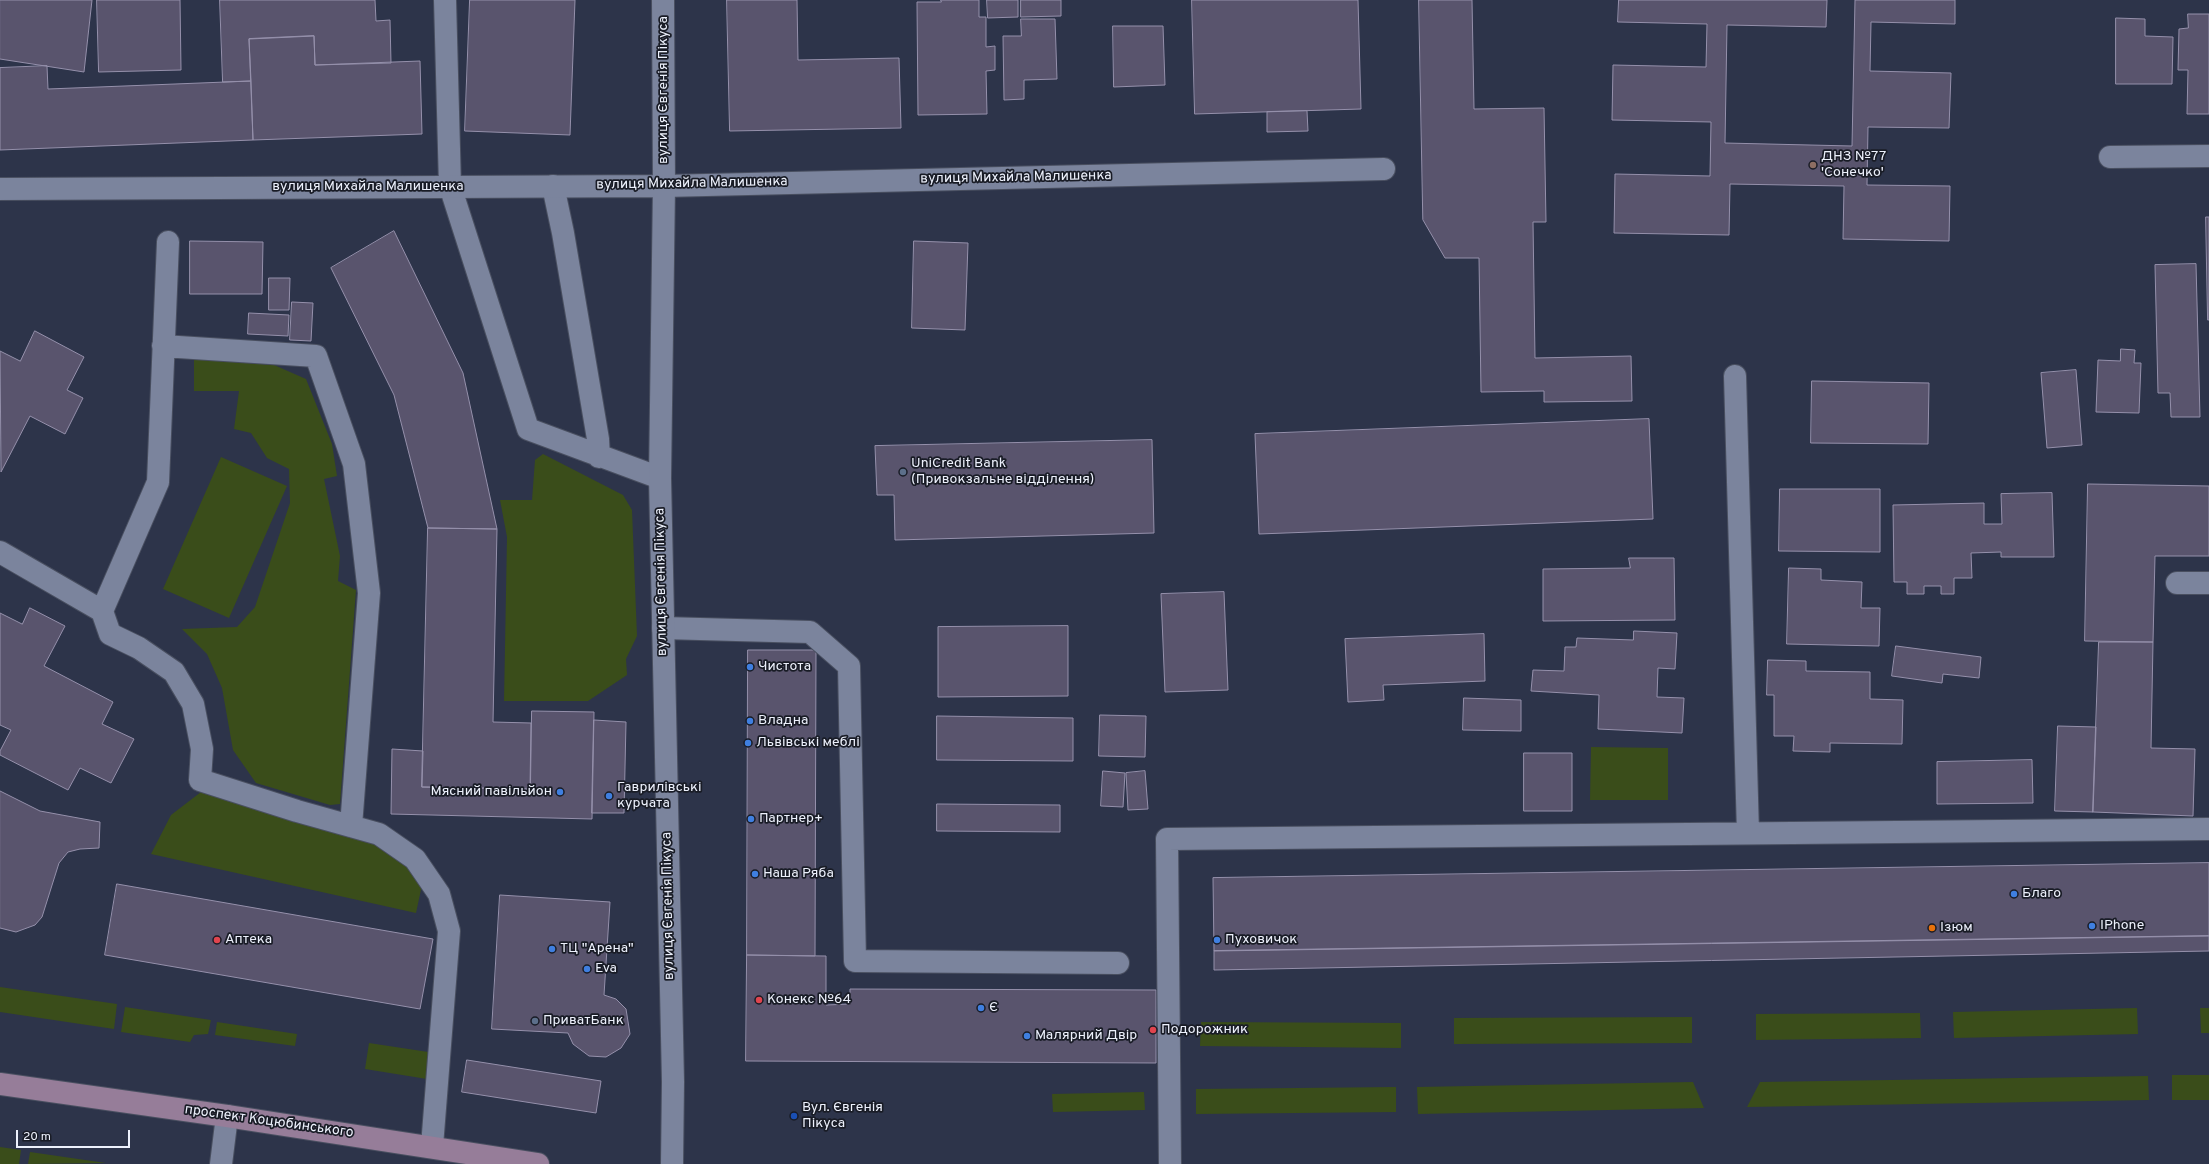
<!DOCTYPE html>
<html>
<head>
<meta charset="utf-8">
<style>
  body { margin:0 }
  #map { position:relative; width:2209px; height:1164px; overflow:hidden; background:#2d344a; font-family:Overpass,sans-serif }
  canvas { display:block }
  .scale { position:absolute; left:16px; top:1130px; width:114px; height:18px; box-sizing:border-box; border:2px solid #edf1fc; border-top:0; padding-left:5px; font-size:12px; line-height:14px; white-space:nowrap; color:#edf1fc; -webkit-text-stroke:3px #191c26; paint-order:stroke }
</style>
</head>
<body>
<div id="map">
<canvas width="2209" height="1164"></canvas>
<div class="scale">20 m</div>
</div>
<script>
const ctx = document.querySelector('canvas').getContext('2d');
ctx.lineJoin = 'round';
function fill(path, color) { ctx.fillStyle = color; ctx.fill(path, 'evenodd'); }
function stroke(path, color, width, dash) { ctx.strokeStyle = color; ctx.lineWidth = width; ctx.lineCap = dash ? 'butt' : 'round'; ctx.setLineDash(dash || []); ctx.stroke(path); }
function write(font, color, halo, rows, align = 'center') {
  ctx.font = font + ' Overpass,sans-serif'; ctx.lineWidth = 3.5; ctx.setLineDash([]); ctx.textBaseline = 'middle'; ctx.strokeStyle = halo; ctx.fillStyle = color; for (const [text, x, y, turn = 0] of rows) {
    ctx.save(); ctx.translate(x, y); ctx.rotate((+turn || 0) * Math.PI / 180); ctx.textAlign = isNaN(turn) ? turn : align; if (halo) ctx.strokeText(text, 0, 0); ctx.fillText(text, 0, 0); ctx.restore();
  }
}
const green = new Path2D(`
  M 194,359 L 274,365 L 306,379 L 332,444 L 337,476 L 324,479 L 340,556 L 338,581 L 356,590 L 340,804 L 330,805 L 256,783 L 233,750 L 222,688 L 207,654 L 182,629 L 237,627 L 255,607 L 290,503 L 289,469 L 267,458 L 251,433 L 234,429 L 239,391 L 194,391 Z
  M 543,454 L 623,495 L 632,510 L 637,636 L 626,659 L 627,675 L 588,701 L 504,701 L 507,537 L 500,500 L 532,500 L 535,460 Z
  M 221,457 L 287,486 L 229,618 L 163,589 Z
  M 1591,747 L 1668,748 L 1668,800 L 1590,800 Z
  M 201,792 L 381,843 L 411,865 L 422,885 L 416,913 L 151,854 L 171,815 Z
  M 0,987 L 117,1004 L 114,1029 L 0,1012 Z
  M 125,1007 L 211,1020 L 208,1034 L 194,1035 L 190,1042 L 121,1032 Z
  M 2137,1008 L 2138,1034 L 1954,1038 L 1953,1012 Z
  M 2200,1008 L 2209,1008 L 2209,1033 L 2201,1033 Z
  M 1920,1013 L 1921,1038 L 1756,1040 L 1756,1014 Z
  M 1692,1017 L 1692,1043 L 1454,1044 L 1454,1018 Z
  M 217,1022 L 297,1034 L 295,1046 L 215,1035 Z
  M 1201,1022 L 1401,1023 L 1401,1048 L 1200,1046 Z
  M 369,1043 L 435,1053 L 427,1079 L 365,1069 Z
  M 2172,1075 L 2209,1075 L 2209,1100 L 2172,1100 Z
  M 2148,1076 L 2149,1100 L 1747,1107 L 1760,1082 Z
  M 1693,1082 L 1704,1108 L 1418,1114 L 1417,1087 Z
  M 1396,1087 L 1396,1112 L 1196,1114 L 1196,1089 Z
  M 1144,1092 L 1145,1110 L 1053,1112 L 1052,1094 Z
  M 0,1147 L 21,1150 L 19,1164 L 0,1164 Z
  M 30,1152 L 106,1163 L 28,1164 Z`);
const building = new Path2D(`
  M 0,0 L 92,0 L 84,72 L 0,59 Z
  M 97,0 L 180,0 L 181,70 L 99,72 Z
  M 220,0 L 375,0 L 376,21 L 390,20 L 391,63 L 315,65 L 314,36 L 249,39 L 251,81 L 223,82 Z
  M 470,0 L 575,0 L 570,135 L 465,131 Z
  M 727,0 L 797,0 L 798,60 L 899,58 L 901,128 L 730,131 Z
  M 941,0 L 979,0 L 979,17 L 986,17 L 986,47 L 995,46 L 995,70 L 986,71 L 987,114 L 918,115 L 917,2 L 941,2 Z
  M 987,0 L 1018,0 L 1018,17 L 988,18 Z
  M 1021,0 L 1061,0 L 1061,16 L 1021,17 Z
  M 1192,0 L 1358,0 L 1361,109 L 1195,114 Z
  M 1419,0 L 1472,0 L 1474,109 L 1544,108 L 1546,222 L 1533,222 L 1535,358 L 1631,356 L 1632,401 L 1544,402 L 1544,391 L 1481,392 L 1479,258 L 1445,258 L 1423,220 Z
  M 1619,0 L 1827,0 L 1826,27 L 1727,25 L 1725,143 L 1852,146 L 1855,0 L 1955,0 L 1955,24 L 1871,22 L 1870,71 L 1951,73 L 1949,128 L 1868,127 L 1867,185 L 1950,186 L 1949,241 L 1843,239 L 1844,186 L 1730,184 L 1729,235 L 1614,233 L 1615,174 L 1710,176 L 1711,122 L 1612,120 L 1613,65 L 1706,67 L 1707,24 L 1618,22 Z
  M 2188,14 L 2209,14 L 2209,114 L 2187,114 L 2188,70 L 2178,70 L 2179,29 L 2188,28 Z
  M 2116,18 L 2145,19 L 2145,36 L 2173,37 L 2172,84 L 2116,84 Z
  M 1021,19 L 1055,19 L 1057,79 L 1024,80 L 1024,99 L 1004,100 L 1003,36 L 1021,36 Z
  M 1113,26 L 1163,26 L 1165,85 L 1114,87 Z
  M 314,36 L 315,65 L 420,61 L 422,134 L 253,140 L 249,39 Z
  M 47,66 L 48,89 L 251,81 L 253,140 L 0,150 L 0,68 Z
  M 1307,111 L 1308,131 L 1267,132 L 1267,112 Z
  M 2206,217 L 2209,217 L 2209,320 L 2208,320 Z
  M 394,231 L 463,373 L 497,529 L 428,528 L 394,395 L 331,268 Z
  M 190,241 L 263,242 L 262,294 L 190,294 Z
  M 914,241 L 968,243 L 965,330 L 912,328 Z
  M 2196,264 L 2200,417 L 2171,417 L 2170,393 L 2158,393 L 2155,265 Z
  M 269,278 L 290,278 L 289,310 L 269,310 Z
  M 292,302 L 313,303 L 311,341 L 290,340 Z
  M 249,313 L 289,315 L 288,336 L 248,334 Z
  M 35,331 L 84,357 L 67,390 L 83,398 L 65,434 L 30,416 L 1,472 L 0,351 L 20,361 Z
  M 2121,349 L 2135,350 L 2134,363 L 2141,363 L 2139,413 L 2096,412 L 2098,360 L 2120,361 Z
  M 2076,370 L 2082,445 L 2047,448 L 2041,373 Z
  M 1812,381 L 1929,383 L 1928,444 L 1811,443 Z
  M 1649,419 L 1653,519 L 1259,534 L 1255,434 Z
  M 1152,440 L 1154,533 L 895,540 L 894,495 L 877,495 L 875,446 Z
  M 2088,484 L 2209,486 L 2209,556 L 2155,556 L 2153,642 L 2085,641 Z
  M 1780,489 L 1880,489 L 1880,552 L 1779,551 Z
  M 2052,493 L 2054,557 L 2001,557 L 2001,552 L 1971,553 L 1972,578 L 1954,578 L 1954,594 L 1941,594 L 1941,586 L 1924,586 L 1924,594 L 1907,594 L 1907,582 L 1894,582 L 1893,505 L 1984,503 L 1984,524 L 2002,524 L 2001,494 Z
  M 428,528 L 497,529 L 493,722 L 531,723 L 530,789 L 422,787 Z
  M 1629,558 L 1674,558 L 1675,620 L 1543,621 L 1543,569 L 1630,568 Z
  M 1789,568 L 1821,569 L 1821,580 L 1862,582 L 1861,608 L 1880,608 L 1879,646 L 1787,644 Z
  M 1224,592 L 1228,690 L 1165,692 L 1161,594 Z
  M 30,608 L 65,626 L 44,666 L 113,702 L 102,724 L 134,739 L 111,783 L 80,768 L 68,790 L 0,755 L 0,751 L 11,730 L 0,725 L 0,613 L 22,624 Z
  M 1068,626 L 1068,696 L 938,697 L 938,627 Z
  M 1634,631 L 1677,633 L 1675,669 L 1658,668 L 1657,697 L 1684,698 L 1682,733 L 1598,729 L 1599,695 L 1531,691 L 1533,670 L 1564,671 L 1565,647 L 1576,647 L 1577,638 L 1633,640 Z
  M 1484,634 L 1485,681 L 1383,685 L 1384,700 L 1348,702 L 1345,639 Z
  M 2099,642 L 2153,642 L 2151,748 L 2195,749 L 2193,816 L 2093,812 Z
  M 1896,646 L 1981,657 L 1979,678 L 1943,674 L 1942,683 L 1892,676 Z
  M 748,650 L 816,650 L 815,956 L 747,955 Z
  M 1768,660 L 1806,661 L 1806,671 L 1870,672 L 1870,699 L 1903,700 L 1902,744 L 1830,743 L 1830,752 L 1793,751 L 1794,736 L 1774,736 L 1774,695 L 1767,695 Z
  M 1464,698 L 1521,700 L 1521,731 L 1463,730 Z
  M 532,711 L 594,712 L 592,819 L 391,814 L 392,749 L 423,751 L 422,787 L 530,789 Z
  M 1100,715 L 1146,716 L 1145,757 L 1099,756 Z
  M 937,716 L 1073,718 L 1073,761 L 937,760 Z
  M 594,720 L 626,722 L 624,813 L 592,813 Z
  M 2058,726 L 2096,727 L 2093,812 L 2055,811 Z
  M 1524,753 L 1572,753 L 1572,811 L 1524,811 Z
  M 2032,760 L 2033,803 L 1937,804 L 1937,762 Z
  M 1103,771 L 1125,773 L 1123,807 L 1101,806 Z
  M 1145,771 L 1148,809 L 1128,810 L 1126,773 Z
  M 0,791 L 40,811 L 100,822 L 99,848 L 80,849 L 68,852 L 59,863 L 42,917 L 35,925 L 16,932 L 0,928 Z
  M 937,804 L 1060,805 L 1060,832 L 937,831 Z
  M 2209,863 L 2209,936 L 1214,951 L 1213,878 Z
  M 117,884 L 433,939 L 420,1009 L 105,955 Z
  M 500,895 L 610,902 L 604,995 L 616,999 L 626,1009 L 630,1034 L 621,1048 L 606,1057 L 589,1056 L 573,1044 L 568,1033 L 492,1029 Z
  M 2209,936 L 2209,951 L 1214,970 L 1214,951 Z
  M 747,955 L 826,956 L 826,1005 L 850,1004 L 850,989 L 1156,990 L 1156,1063 L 746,1061 Z
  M 467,1060 L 601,1081 L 596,1113 L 462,1092 Z`);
const lane = new Path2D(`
  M 445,0 L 450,186 L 528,429 L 660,478
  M 553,186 L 563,233 L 598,439 L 599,457
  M 168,242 L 158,482 L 102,611 L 110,634 L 139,648 L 174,672 L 193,704 L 202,749 L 200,780 L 297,811 L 379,834 L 415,859 L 439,894 L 449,931 L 432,1146
  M 163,346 L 316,356 L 354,464 L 369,593 L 351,826
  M 1735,376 L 1748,833
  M 0,552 L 102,611
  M 2177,583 L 2209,583
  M 663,628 L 810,632 L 849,666 L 855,961 L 1118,963
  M 221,1164 L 227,1116
  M 1170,1164 L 1167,839 L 2209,829`);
const street = new Path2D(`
  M 663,0 L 664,186 L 660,478 L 673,1082 L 672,1164
  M 2110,157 L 2209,156
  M 0,189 L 664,186 L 1384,169`);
const secondary = new Path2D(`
  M 0,1084 L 227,1116 L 538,1164`);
const markers = [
  [1813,165,4,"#8d6e63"],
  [903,472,4,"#5c6f8a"],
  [750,667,4,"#3f7fe0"],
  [750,721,4,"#3f7fe0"],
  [748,743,4,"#3f7fe0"],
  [560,792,4,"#3f7fe0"],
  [609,796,4,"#3f7fe0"],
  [751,819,4,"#3f7fe0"],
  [755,874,4,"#3f7fe0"],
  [2014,894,4,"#3f7fe0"],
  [2092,926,4,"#3f7fe0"],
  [1932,928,4,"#e8710a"],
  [217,940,4,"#e0444e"],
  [1217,940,4,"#3f7fe0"],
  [552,949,4,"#3f7fe0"],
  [587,969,4,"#3f7fe0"],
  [759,1000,4,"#e0444e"],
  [981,1008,4,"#3f7fe0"],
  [535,1021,4,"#5c6f8a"],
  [1153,1030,4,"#e0444e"],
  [1027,1036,4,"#3f7fe0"],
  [794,1116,4,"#1a4fb4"]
];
const streetNames = [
  ["вулиця Євгенія Пікуса",664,90,-90],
  ["вулиця Михайла Малишенка",1016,178,-1],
  ["вулиця Михайла Малишенка",692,184,-1],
  ["вулиця Михайла Малишенка",368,187],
  ["вулиця Євгенія Пікуса",662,582,-91],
  ["вулиця Євгенія Пікуса",669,906,-91],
  ["проспект Коцюбинського",269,1122,8]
];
const poiNames = [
  ["ДНЗ №77",1821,157],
  ["'Сонечко'",1821,173],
  ["UniCredit Bank",911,464],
  ["(Привокзальне відділення)",911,480],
  ["Чистота",758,667],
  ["Владна",758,721],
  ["Львівські меблі",756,743],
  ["Гаврилівські",617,788],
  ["курчата",617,804],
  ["Мясний павільйон",552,792,"right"],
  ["Партнер+",759,819],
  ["Наша Ряба",763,874],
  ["Благо",2022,894],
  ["IPhone",2100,926],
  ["Ізюм",1940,928],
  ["Аптека",225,940],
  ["Пуховичок",1225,940],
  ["ТЦ \"Арена\"",560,949],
  ["Eva",595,969],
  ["Конекс №64",767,1000],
  ["Є",989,1008],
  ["ПриватБанк",543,1021],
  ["Подорожник",1161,1030],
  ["Малярний Двір",1035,1036],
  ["Вул. Євгенія",802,1108],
  ["Пікуса",802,1124]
];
fill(green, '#3a4d1a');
fill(building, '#59546d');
stroke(building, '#9590ab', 1);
stroke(lane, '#494f60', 24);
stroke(street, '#494f60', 24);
stroke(secondary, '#494f60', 24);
stroke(lane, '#7b849d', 22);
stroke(street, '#7b849d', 22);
stroke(secondary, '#967d99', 22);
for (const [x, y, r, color] of markers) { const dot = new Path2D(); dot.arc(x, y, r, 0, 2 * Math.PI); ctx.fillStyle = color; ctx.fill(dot); stroke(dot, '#191c26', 1.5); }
write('14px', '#edf1fc', '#191c26', streetNames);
write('14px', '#edf1fc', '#191c26', poiNames, 'left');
</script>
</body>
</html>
